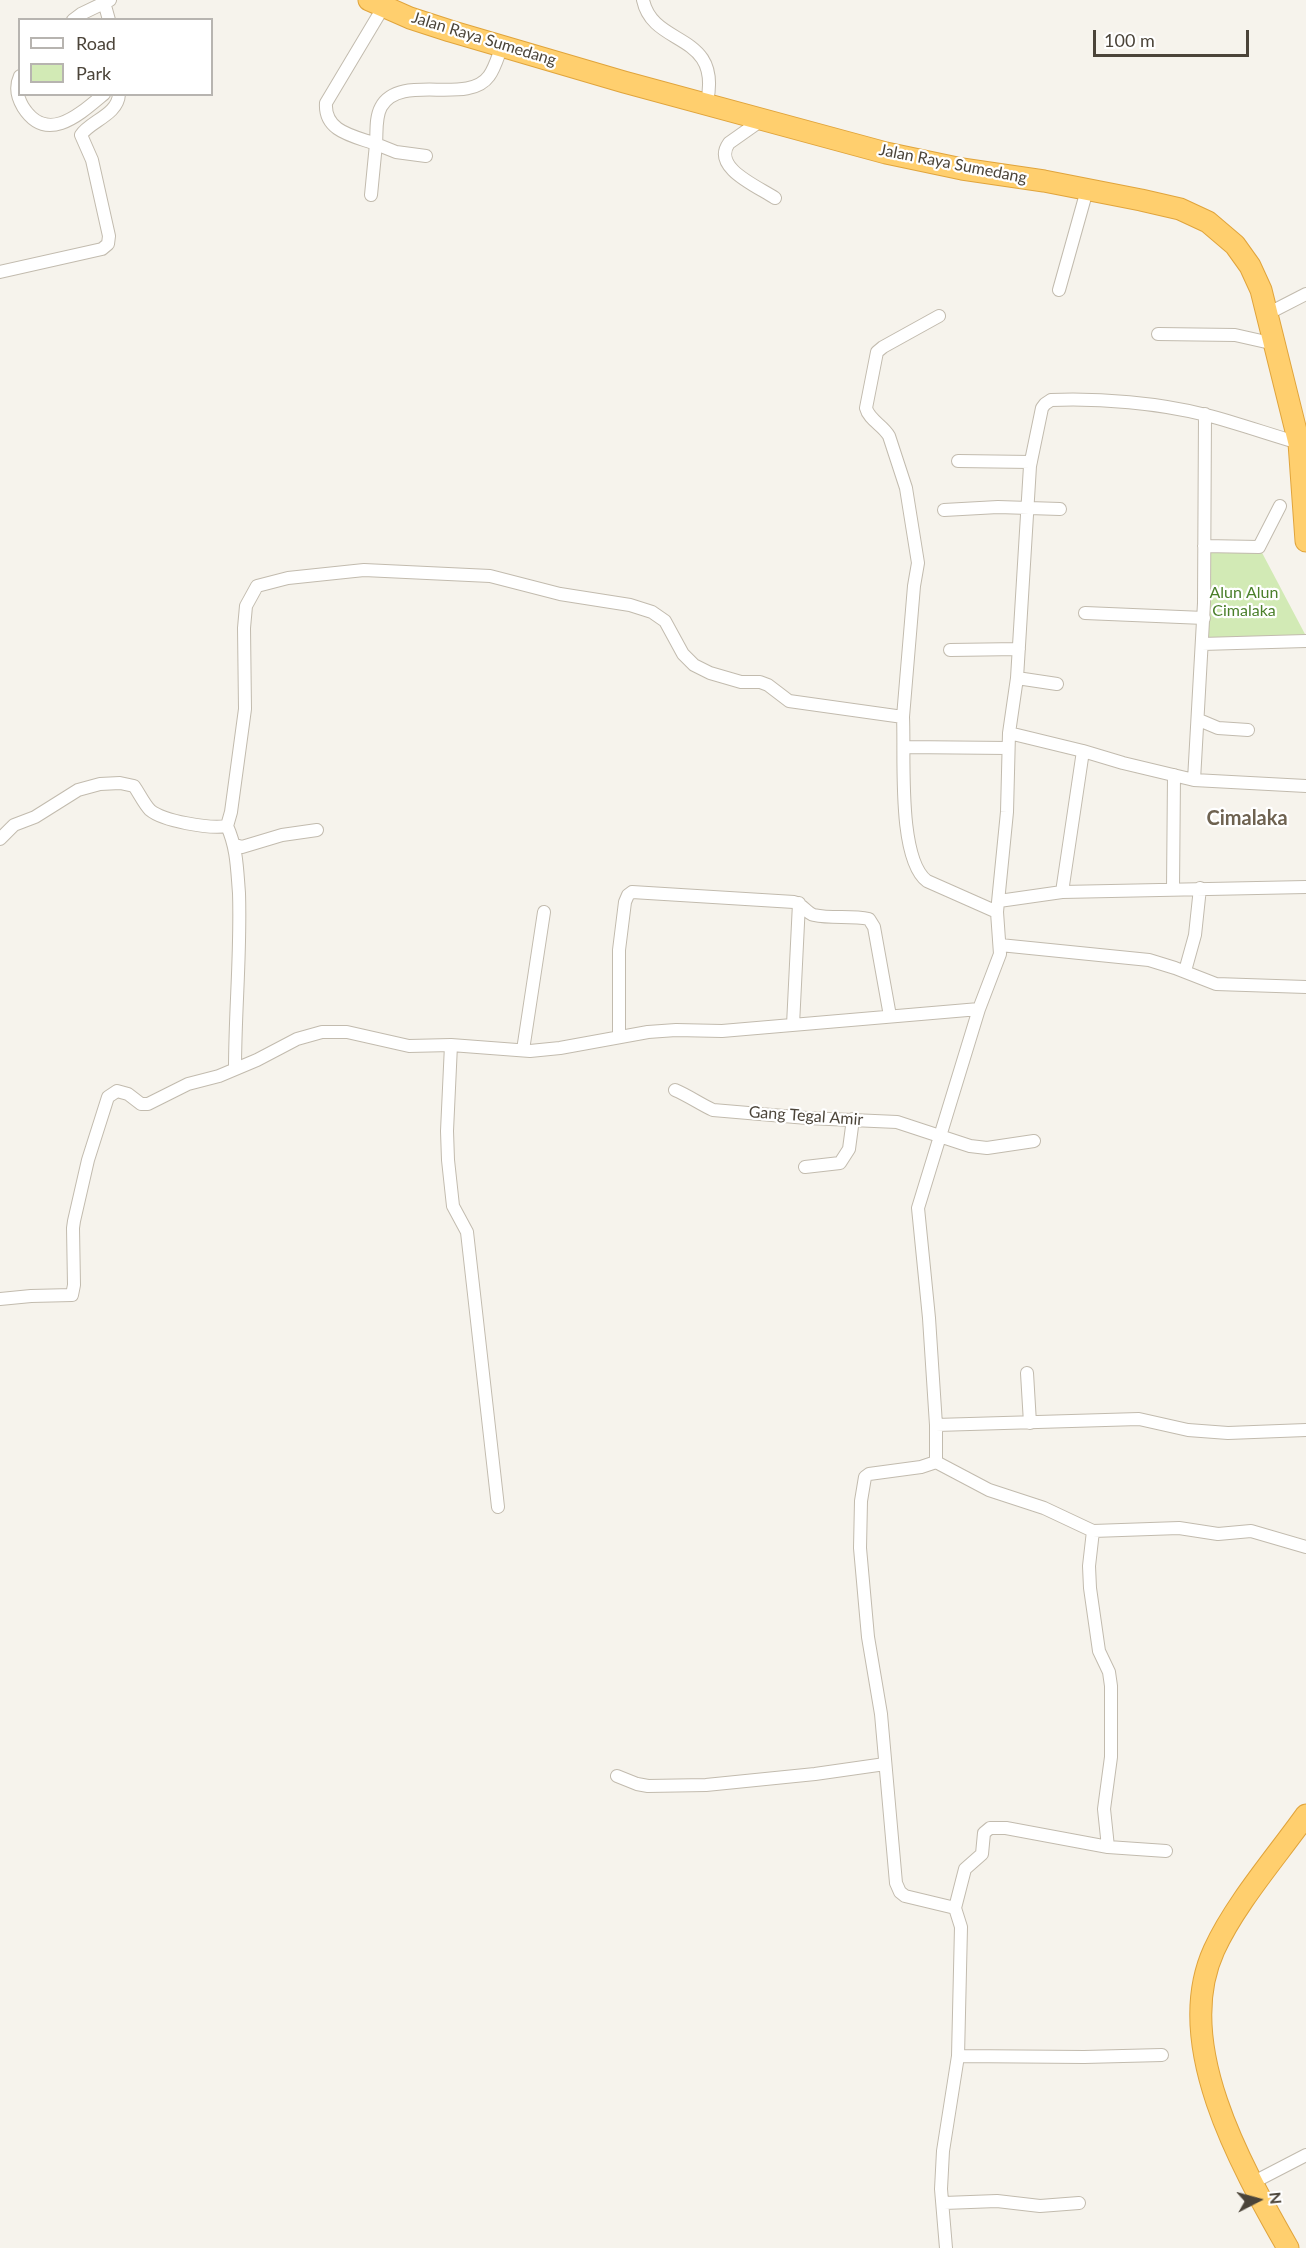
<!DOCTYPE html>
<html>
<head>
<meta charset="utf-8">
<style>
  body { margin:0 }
  #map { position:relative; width:1306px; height:2248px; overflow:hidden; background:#f6f3ec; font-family:Lato,sans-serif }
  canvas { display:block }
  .legend { position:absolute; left:18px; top:18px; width:195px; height:78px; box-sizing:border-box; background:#fff; border:2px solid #b7b4b0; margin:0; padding:8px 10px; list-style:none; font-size:18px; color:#4b4439 }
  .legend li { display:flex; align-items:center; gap:12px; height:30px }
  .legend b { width:30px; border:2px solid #b7b4b0 }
  .north { position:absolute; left:1228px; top:2170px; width:60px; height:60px; -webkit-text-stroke:4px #fff; paint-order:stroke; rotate:84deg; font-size:16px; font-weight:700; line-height:24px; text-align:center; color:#4b4439 }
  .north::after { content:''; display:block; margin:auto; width:21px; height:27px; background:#4b4439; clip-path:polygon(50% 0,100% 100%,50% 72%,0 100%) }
  .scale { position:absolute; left:1093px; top:30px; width:156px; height:27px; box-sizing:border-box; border:3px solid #4b4439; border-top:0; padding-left:8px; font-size:18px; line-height:21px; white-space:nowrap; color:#4b4439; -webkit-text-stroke:4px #fff; paint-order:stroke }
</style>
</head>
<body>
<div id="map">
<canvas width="1306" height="2248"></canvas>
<ul class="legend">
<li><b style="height:8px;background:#fff"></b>Road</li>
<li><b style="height:16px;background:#d2eab5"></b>Park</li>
</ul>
<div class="north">N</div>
<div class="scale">100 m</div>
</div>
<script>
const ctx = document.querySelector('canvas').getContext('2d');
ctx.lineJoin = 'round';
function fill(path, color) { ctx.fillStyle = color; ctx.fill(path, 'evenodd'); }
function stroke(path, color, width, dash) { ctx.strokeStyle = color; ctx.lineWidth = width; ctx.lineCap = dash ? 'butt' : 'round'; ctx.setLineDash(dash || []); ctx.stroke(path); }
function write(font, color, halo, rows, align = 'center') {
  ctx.font = font + ' Lato,sans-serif'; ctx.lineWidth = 4.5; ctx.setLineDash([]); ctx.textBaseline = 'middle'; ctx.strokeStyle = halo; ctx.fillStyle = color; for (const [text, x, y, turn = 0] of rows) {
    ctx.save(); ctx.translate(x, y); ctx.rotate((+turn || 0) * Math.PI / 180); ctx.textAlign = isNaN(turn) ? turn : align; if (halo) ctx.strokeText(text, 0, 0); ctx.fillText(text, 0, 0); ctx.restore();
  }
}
const green = new Path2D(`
  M 1204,546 L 1259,547 L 1306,636 L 1202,644 Z`);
const street = new Path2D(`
  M 643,0 C 653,48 722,31 707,102
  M 104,2 L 109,20
  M 73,20 L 81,14 L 110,0
  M 20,76 C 15,87 17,97 23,107 C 47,145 80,114 104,94
  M 763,119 L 729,143 C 711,168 759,187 775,198
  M 426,156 L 396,152 L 376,144 C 377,133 375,118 381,107 C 400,72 468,106 489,76 C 495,68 498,56 502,46
  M 371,195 L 376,144 C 354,136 324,132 326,103 L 384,6
  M 0,272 L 102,249 L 108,244 L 109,236 L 92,160 L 81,135 C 90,121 118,115 119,94
  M 1059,290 L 1087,190
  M 1267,314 L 1306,294
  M 1158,334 L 1235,335 L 1275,344
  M 958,461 L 1031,462
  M 944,510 L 998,507 L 1060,509
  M 1204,546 L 1259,547 L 1280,506
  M 1085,613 L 1204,618
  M 1202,644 L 1306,641
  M 950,650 L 1019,649
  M 1017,678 L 1057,684
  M 903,717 L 914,586 L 918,563 L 906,488 L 889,436 C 883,425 869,420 866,408 L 877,352 L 883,347 L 939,316
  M 1199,720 L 1218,728 L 1248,730
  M 1009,733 L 1083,751
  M 904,747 L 1008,748
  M 1194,780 L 1204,603 L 1205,414
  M 227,826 C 237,848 237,869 239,893 C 241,952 235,1010 235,1069
  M 0,839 L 14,825 L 35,817 L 78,790 L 100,784 L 120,783 L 134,786 C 139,793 144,804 150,810 C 163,821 209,829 227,826 L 231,812 L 245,709 L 244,628 L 246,606 L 257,586 L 288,578 L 364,570 L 490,576 L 560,594 L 630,605 L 652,612 L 665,621 L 683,654 L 694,665 L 710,673 L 741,682 L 760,682 L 768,685 L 789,701 L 903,717 C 905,754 897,858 927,881 L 997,912
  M 235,845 L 242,847 L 282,835 L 317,830
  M 1173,889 L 1174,775
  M 1062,892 L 1083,751 L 1123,763 L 1194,780 L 1306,786
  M 999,901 L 1062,892 L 1306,887
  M 1000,945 L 1149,960 L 1175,968 L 1216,984 L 1306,987
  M 1185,971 L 1195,935 L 1200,888
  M 793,1025 L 799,903
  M 619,1035 L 619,950 L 625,902 L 628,895 L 632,892 L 794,902 C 803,904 806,913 814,915 C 832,919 851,915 869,919 L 874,927 L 890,1016
  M 451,1045 L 447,1131 L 448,1160 L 453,1206 L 467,1232 L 498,1507
  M 523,1050 L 544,912
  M 675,1090 C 689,1096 700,1104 713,1110 L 807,1118 L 897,1122 L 970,1146 L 987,1148 L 1034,1141
  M 805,1167 L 840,1163 L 849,1149 L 853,1119
  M 0,1299 L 31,1296 L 72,1295 L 74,1285 L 73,1228 L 74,1221 L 88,1160 L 108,1097 L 117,1091 L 128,1094 L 141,1104 L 148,1104 L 188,1084 L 219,1076 L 257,1060 L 297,1039 L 322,1032 L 347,1032 L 409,1046 L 451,1045 L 530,1051 L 560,1048 L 648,1032 L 676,1030 L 722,1031 L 979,1009
  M 1027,1373 L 1030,1423
  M 936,1425 L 1139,1419 L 1188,1430 L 1228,1433 L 1306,1430
  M 936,1462 L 936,1425 L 929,1318 L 918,1208 L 979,1009 L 1000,954 L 997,912 L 1007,812 L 1009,733 L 1017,678 L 1030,466 L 1042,408 L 1045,404 L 1051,400 C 1100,398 1159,403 1206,415 C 1237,423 1268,434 1299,443
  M 936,1462 L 921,1467 L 869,1474 L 865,1477 L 861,1501 L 860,1548 L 868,1637 L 881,1714 L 896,1883 L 900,1892 L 905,1896 L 955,1908 L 961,1927 L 958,2056 L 943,2151 L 941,2189 L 946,2248
  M 936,1462 L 989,1490 L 1044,1508 L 1093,1531 L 1179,1528 L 1218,1534 L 1251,1531 L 1306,1547
  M 1093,1531 L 1089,1566 L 1090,1588 L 1099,1651 L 1109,1672 L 1111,1686 L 1111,1757 L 1104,1809 L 1108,1847
  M 617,1776 L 637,1784 L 648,1786 L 706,1785 L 815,1774 L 885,1764
  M 955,1908 L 965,1869 L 982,1854 L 984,1833 L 990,1828 L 1006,1828 L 1108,1847 L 1166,1851
  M 958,2056 L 1084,2057 L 1162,2055
  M 1252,2183 L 1306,2155
  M 944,2203 L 997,2201 L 1040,2206 L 1079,2203`);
const highway = new Path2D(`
  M 369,0 L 410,18 L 450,31 L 624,82 L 886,153 L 962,169 L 1044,181 L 1141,200 L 1180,209 L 1208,222 L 1235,245 L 1250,266 L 1261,290 L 1299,443 L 1306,541
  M 1288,2248 C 1242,2167 1171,2044 1214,1950 C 1235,1904 1276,1857 1306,1815`);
const streetNames = [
  ["Jalan Raya Sumedang",484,39,17],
  ["Jalan Raya Sumedang",953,164,11],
  ["Gang Tegal Amir",806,1116,4]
];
const parkNames = [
  ["Alun Alun",1244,593],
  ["Cimalaka",1244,611]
];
const quarterNames = [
  ["Cimalaka",1247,819]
];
fill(green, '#d2eab5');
stroke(street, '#c2bbae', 14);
stroke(highway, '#e0a43c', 23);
stroke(street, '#fff', 12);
stroke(highway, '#ffcf6e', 21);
write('16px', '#4b4439', '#fff', streetNames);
write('16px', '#4a7f2a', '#fff', parkNames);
write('bold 20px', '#6e6250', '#fff', quarterNames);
</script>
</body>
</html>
